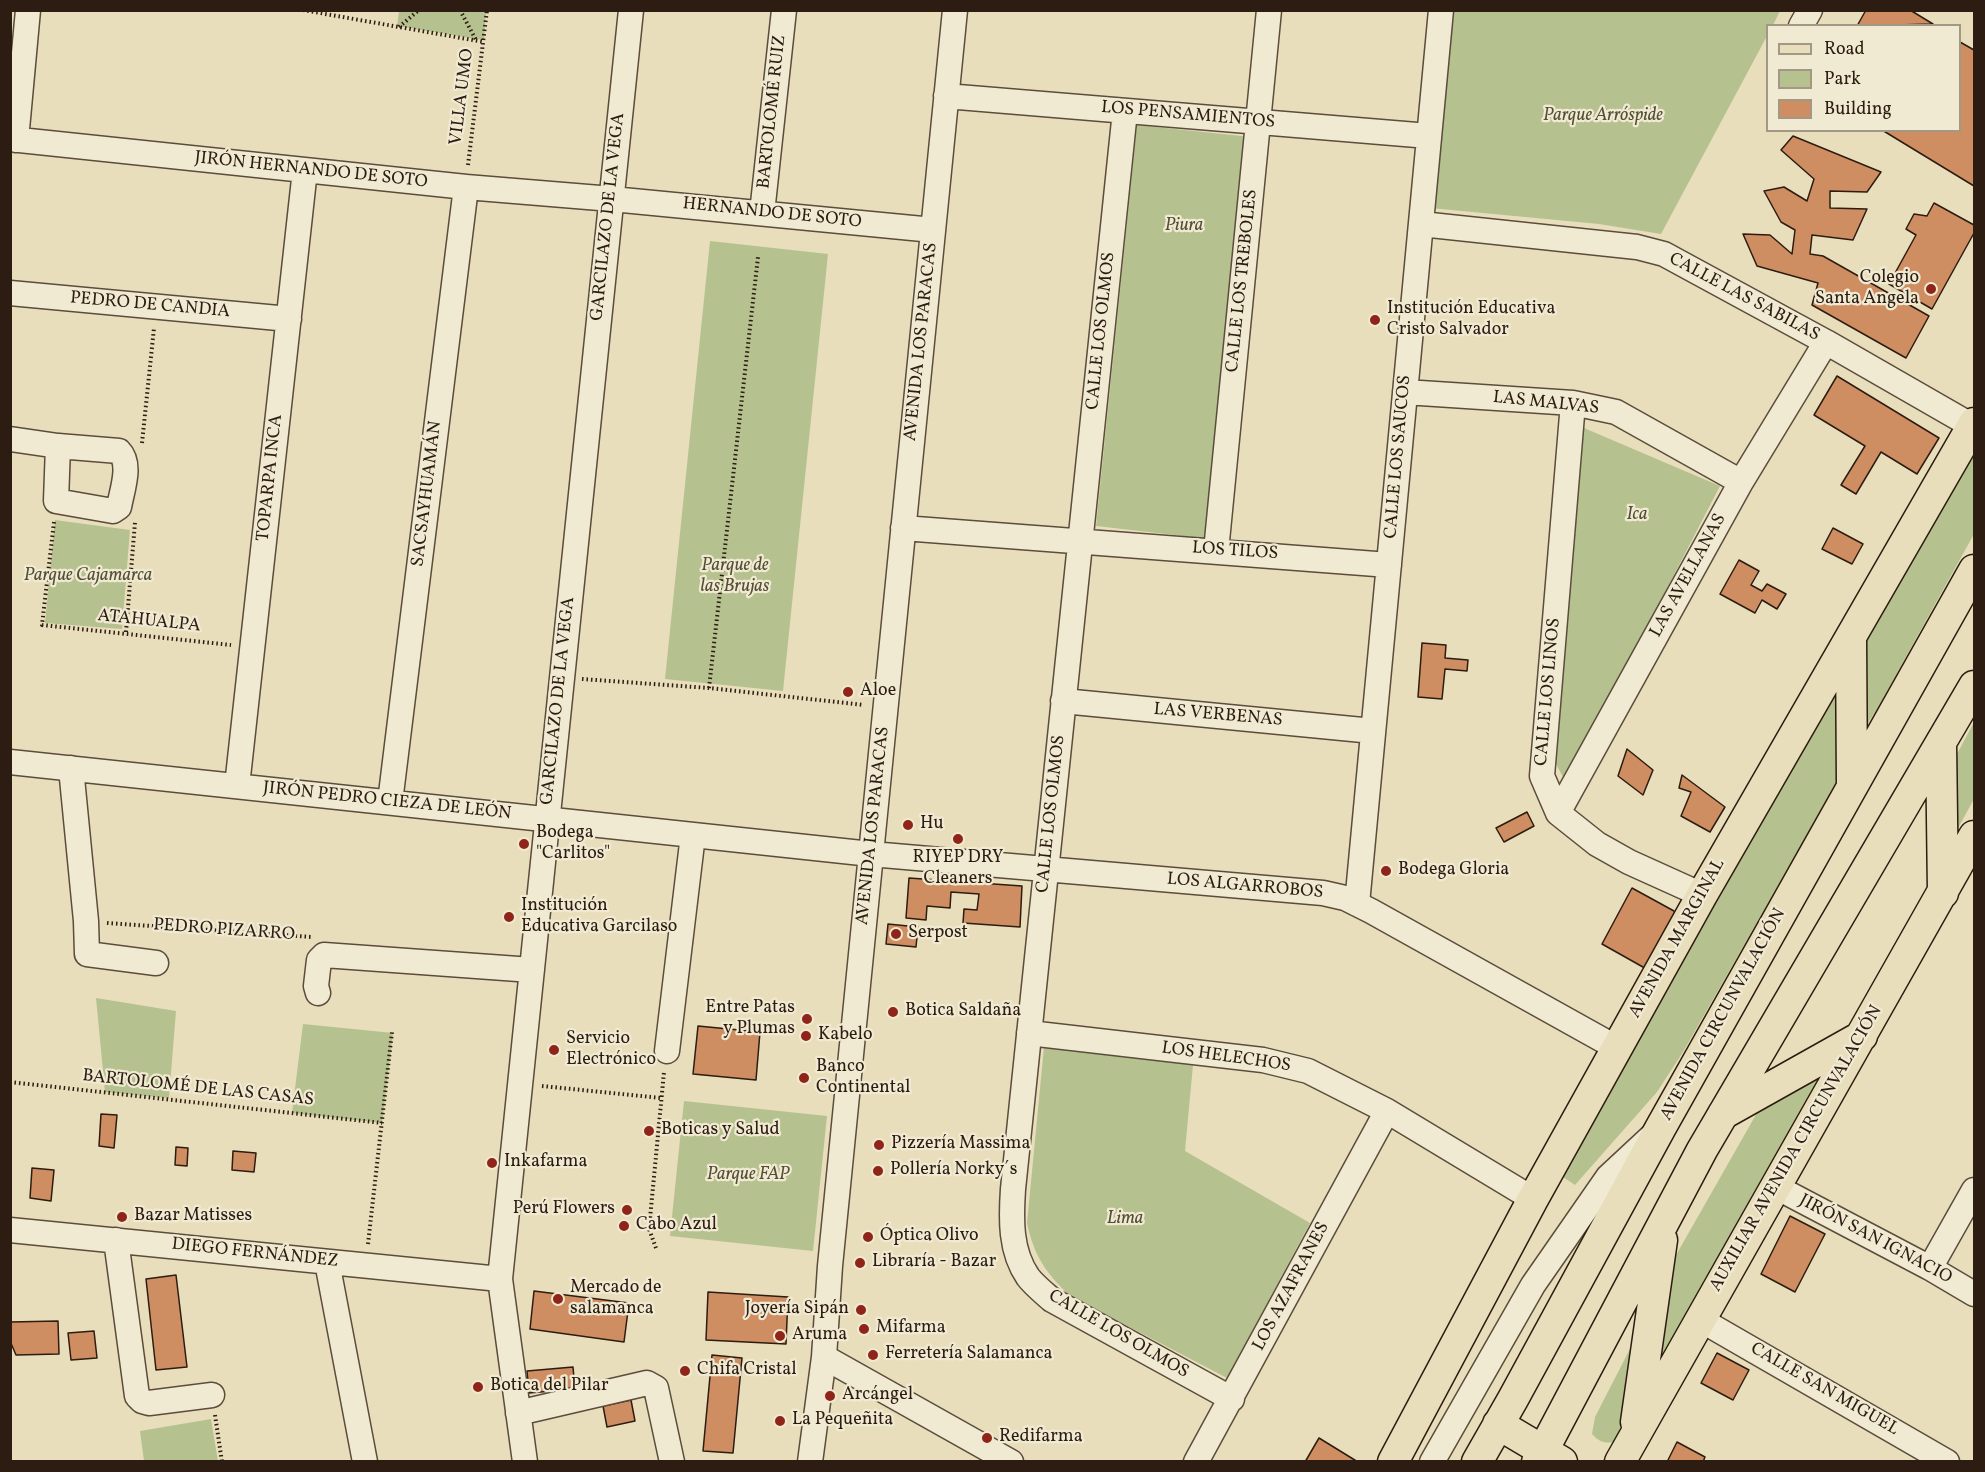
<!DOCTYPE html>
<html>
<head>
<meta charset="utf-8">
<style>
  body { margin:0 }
  #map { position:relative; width:1985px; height:1472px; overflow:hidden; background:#e9debb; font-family:Vollkorn,serif }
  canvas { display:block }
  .frame { position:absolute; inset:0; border:12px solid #2c1c11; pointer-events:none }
  .legend { position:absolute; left:1766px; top:24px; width:195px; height:108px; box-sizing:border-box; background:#f1ead3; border:2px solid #a29885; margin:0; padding:8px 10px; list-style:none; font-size:18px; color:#2c1c11 }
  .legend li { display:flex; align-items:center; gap:12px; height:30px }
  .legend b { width:30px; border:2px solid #a29885 }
</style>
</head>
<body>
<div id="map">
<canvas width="1985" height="1472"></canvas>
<div class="frame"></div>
<ul class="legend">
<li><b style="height:8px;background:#e9debb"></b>Road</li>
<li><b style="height:16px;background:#b6c190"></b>Park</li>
<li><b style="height:16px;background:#cf8d62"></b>Building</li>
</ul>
</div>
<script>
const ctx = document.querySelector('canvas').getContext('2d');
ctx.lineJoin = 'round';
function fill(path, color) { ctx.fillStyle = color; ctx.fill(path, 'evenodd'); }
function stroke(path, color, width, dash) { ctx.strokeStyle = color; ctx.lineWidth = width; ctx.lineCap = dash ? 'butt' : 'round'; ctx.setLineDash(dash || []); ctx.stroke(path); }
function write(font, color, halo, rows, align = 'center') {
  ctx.font = font + ' Vollkorn,serif'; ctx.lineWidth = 4.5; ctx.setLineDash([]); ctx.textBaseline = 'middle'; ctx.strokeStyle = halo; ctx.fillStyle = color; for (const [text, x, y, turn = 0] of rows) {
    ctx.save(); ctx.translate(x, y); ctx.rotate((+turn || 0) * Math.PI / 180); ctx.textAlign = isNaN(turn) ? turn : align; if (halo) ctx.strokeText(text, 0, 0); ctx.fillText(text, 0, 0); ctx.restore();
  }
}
const green = new Path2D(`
  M 399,11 L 486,11 L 484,40 L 397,26 Z
  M 1452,11 L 1780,11 L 1773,25 L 1768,26 L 1767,36 L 1661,234 L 1599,224 L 1430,208 Z
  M 1137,125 L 1251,137 L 1210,539 L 1096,526 Z
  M 710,241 L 828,254 L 783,691 L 665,679 Z
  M 1584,428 L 1720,486 L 1566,783 L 1553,758 Z
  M 1974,447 L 1974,534 L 1877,709 L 1861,734 L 1858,661 L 1869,619 Z
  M 55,520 L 130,530 L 122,629 L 45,623 Z
  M 1838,676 L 1837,782 L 1683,1052 L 1657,1092 L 1575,1185 L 1563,1177 Z
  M 1974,722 L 1974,799 L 1951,841 L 1957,754 Z
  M 96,998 L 176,1011 L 169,1098 L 105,1092 Z
  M 303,1024 L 393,1033 L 382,1123 L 292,1113 Z
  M 1044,1047 L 1193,1065 L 1185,1151 L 1310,1223 L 1227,1378 L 1070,1296 C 1046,1273 1034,1256 1027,1223 Z
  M 1833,1055 L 1646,1383 L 1655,1292 L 1762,1104 Z
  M 684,1101 L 827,1116 L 813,1251 L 670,1236 Z
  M 1634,1341 L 1618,1441 C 1606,1444 1600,1443 1592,1434 L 1595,1417 Z
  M 211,1419 L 218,1461 L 144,1461 L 140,1431 Z`);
const building = new Path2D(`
  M 1866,10 L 1910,10 L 1933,24 L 1857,26 Z
  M 1960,42 L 1974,50 L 1974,186 L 1882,130 L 1960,130 Z
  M 1793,136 L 1881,172 L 1867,192 L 1830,191 L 1830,208 L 1867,209 L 1853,240 L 1812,235 L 1810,254 L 1823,256 L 1929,316 L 1906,358 L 1812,305 L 1818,283 L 1757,266 L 1743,234 L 1770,235 L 1792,254 L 1795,230 L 1781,222 L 1764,191 L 1784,187 L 1807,201 L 1814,179 L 1781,150 Z
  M 1934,203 L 1974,225 L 1974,233 L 1932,309 L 1889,284 L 1916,235 L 1906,229 L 1914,214 L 1927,216 Z
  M 1837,376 L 1939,438 L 1917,474 L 1881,452 L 1856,494 L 1841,485 L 1865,446 L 1814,415 Z
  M 1833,528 L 1863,544 L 1852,564 L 1822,549 Z
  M 1739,560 L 1759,571 L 1751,585 L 1762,591 L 1767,584 L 1786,594 L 1777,609 L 1762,600 L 1755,613 L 1720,594 Z
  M 1422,643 L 1446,645 L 1445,658 L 1468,660 L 1467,671 L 1445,669 L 1442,699 L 1418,697 Z
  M 1627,749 L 1653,770 L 1643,795 L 1618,776 Z
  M 1682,775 L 1725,807 L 1710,832 L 1681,816 L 1691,792 L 1679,788 Z
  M 1527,812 L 1534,826 L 1504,842 L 1496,828 Z
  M 909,878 L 1022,886 L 1020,927 L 963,923 L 964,909 L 977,910 L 979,894 L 951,892 L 950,908 L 927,906 L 926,920 L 906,918 Z
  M 1632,888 L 1674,911 L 1678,919 L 1650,971 L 1602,944 Z
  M 888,924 L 918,927 L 916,947 L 886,944 Z
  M 698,1026 L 760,1032 L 756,1080 L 693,1074 Z
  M 101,1114 L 117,1115 L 114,1148 L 99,1146 Z
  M 176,1147 L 188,1148 L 187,1166 L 175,1165 Z
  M 233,1151 L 256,1153 L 254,1172 L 232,1170 Z
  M 32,1168 L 54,1170 L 51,1201 L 30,1198 Z
  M 1790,1216 L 1825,1234 L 1795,1292 L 1761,1274 Z
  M 176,1275 L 187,1367 L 156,1370 L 146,1279 Z
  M 534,1291 L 629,1303 L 624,1342 L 530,1329 Z
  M 708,1292 L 788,1297 L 786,1344 L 706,1340 Z
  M 58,1321 L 59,1354 L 16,1355 L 10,1341 L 10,1322 Z
  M 94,1331 L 97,1358 L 71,1360 L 68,1333 Z
  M 1717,1353 L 1749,1370 L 1733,1400 L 1701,1383 Z
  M 712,1355 L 742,1358 L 733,1453 L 703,1451 Z
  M 573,1367 L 575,1389 L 529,1393 L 527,1371 Z
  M 631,1400 L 635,1421 L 607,1427 L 603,1406 Z
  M 1319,1438 L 1358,1462 L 1305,1462 Z
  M 1677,1442 L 1705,1457 L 1703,1462 L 1667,1462 Z`);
const path = new Path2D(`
  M 303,10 L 484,42
  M 460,10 L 476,40
  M 399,27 L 419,10
  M 468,165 L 487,10
  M 142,443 L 154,328
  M 54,522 L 42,625 L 231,645
  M 126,632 L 135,522
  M 582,679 L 709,688 L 864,705
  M 709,688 L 758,257
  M 107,923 L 312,937
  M 10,1082 L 382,1123
  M 542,1086 L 661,1098
  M 368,1244 L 392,1032
  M 656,1248 L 649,1229 L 664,1072
  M 215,1415 L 222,1462`);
const minor = new Path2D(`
  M 1801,26 L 1810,10
  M 946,96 L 1429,136
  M 1125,111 L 1013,1189 C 1011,1219 1010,1251 1028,1277 C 1034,1285 1044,1293 1052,1300 L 1232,1399
  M 10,139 L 466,187 L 612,199 L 933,230
  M 16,140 L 28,10
  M 762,213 L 784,10
  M 1421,224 L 1637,247 L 1664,254 L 1826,342 L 1974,427
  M 10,293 L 289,319
  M 1405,392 L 1573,403 L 1616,412 L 1741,482
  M 1573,403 L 1542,776 L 1558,813 L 1597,844 L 1629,862 L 1702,895
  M 10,439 L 58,446 L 119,451 C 132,464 122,490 119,507 L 113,511 L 56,501 L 58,446
  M 903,528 L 1389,565
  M 1216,551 L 1269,10
  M 1063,701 L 1373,731
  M 10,762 L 871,854 L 1323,893 L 1345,898 L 1371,911 L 1617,1048
  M 71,768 L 86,921 L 87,954 L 156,963
  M 237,786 L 305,170
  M 390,802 L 466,187
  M 1558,813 L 1741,482 L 1826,342
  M 1357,904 L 1441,10
  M 318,993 L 316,986 L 319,960 L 324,955 L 532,970
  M 1029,1033 L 1263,1060 L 1308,1071 L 1387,1111 L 1533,1199
  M 667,1051 L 693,835
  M 1776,1187 L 1930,1268 L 1974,1294
  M 10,1230 L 500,1279
  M 116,1240 L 137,1396 L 142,1401 L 149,1403 L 212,1395
  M 327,1262 L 365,1462
  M 1930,1268 L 1974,1190
  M 1701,1320 L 1947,1462
  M 824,1357 L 1011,1462
  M 518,1413 L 647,1383 L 656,1388 L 672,1462
  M 525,1462 L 500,1279 L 631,10
  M 810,1462 L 824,1357 L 830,1266 L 955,10
  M 1196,1462 L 1387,1111
  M 1432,1462 L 1533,1285 L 1608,1177 L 1651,1137`);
const major = new Path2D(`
  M 1851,637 L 1852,787
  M 1941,743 L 1943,893
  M 1723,1114 L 1862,1036
  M 1636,1422 L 1662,1240
  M 1498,1424 L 1562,1462
  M 1393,1462 L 1533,1199 L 1702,895 L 1974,423
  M 1477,1462 L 1513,1399 L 1661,1127 L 1974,570
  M 1537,1462 L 1702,1150 L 1974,686
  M 1620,1462 L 1974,836`);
const markers = [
  [1931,289,6,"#8f2418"],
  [1375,320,6,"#8f2418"],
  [848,692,6,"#8f2418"],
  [908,825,6,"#8f2418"],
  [958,839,6,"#8f2418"],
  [524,844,6,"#8f2418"],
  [1386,871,6,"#8f2418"],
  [509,917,6,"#8f2418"],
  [896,934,6,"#8f2418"],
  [893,1012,6,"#8f2418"],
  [807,1019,6,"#8f2418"],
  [806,1036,6,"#8f2418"],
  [554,1050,6,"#8f2418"],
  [804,1078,6,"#8f2418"],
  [649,1131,6,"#8f2418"],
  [879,1145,6,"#8f2418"],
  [492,1163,6,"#8f2418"],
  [878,1171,6,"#8f2418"],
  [627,1210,6,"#8f2418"],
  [122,1217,6,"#8f2418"],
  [624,1226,6,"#8f2418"],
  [868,1237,6,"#8f2418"],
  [860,1263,6,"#8f2418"],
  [558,1299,6,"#8f2418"],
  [861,1310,6,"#8f2418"],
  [864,1329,6,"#8f2418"],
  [780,1336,6,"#8f2418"],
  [873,1355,6,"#8f2418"],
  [685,1371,6,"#8f2418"],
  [478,1387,6,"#8f2418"],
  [830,1396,6,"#8f2418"],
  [780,1421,6,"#8f2418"],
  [987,1438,6,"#8f2418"]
];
const streetNames = [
  ["VILLA UMO",463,97,-83],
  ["BARTOLOMÉ RUIZ",773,112,-84],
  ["LOS PENSAMIENTOS",1188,116,5],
  ["JIRÓN HERNANDO DE SOTO",311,171,6],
  ["HERNANDO DE SOTO",772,214,6],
  ["GARCILAZO DE LA VEGA",609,217,-84],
  ["CALLE LOS TREBOLES",1243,281,-84],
  ["CALLE LAS SABILAS",1744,298,28],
  ["PEDRO DE CANDIA",150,306,5],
  ["CALLE LOS OLMOS",1102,331,-84],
  ["AVENIDA LOS PARACAS",922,342,-84],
  ["LAS MALVAS",1546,404,6],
  ["CALLE LOS SAUCOS",1399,457,-85],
  ["TOPARPA INCA",271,478,-84],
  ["SACSAYHUAMÁN",428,494,-83],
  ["LOS TILOS",1235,552,4],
  ["LAS AVELLANAS",1689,576,-61],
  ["ATAHUALPA",149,622,6],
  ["CALLE LOS LINOS",1549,692,-85],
  ["GARCILAZO DE LA VEGA",559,701,-84],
  ["LAS VERBENAS",1218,716,5],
  ["JIRÓN PEDRO CIEZA DE LEÓN",387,802,6],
  ["CALLE LOS OLMOS",1052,814,-84],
  ["AVENIDA LOS PARACAS",874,826,-84],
  ["LOS ALGARROBOS",1245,887,5],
  ["PEDRO PIZARRO",224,931,4],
  ["AVENIDA MARGINAL",1678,939,-61],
  ["AVENIDA CIRCUNVALACIÓN",1724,1015,-61],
  ["LOS HELECHOS",1226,1058,8],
  ["BARTOLOMÉ DE LAS CASAS",198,1089,6],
  ["AUXILIAR AVENIDA CIRCUNVALACIÓN",1797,1149,-60],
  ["JIRÓN SAN IGNACIO",1875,1240,28],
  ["DIEGO FERNÁNDEZ",255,1254,6],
  ["LOS AZAFRANES",1292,1287,-62],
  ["CALLE LOS OLMOS",1118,1335,30],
  ["CALLE SAN MIGUEL",1824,1390,30]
];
const parkNames = [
  ["Parque Arróspide",1603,117],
  ["Piura",1184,227],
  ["Ica",1637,516],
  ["Parque de",735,567],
  ["las Brujas",735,588],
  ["Parque Cajamarca",88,577],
  ["Parque FAP",748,1176],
  ["Lima",1125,1220]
];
const poiNames = [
  ["Colegio",1919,279,"right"],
  ["Santa Angela",1919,300,"right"],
  ["Institución Educativa",1387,310],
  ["Cristo Salvador",1387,331],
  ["Aloe",860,692],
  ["Hu",920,825],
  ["Bodega",536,834],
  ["\"Carlitos\"",536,855],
  ["RIYEP DRY",958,859,"center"],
  ["Cleaners",958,880,"center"],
  ["Bodega Gloria",1398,871],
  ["Institución",521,907],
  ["Educativa Garcilaso",521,928],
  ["Serpost",908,934],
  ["Entre Patas",795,1009,"right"],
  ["y Plumas",795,1030,"right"],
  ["Botica Saldaña",905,1012],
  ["Kabelo",818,1036],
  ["Servicio",566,1040],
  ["Electrónico",566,1061],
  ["Banco",816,1068],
  ["Continental",816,1089],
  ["Boticas y Salud",661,1131],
  ["Pizzería Massima",891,1145],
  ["Inkafarma",504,1163],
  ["Pollería Norky´s",890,1171],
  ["Perú Flowers",615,1210,"right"],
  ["Bazar Matisses",134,1217],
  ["Cabo Azul",636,1226],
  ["Óptica Olivo",880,1237],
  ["Libraría - Bazar",872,1263],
  ["Mercado de",570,1289],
  ["salamanca",570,1310],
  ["Joyería Sipán",849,1310,"right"],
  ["Mifarma",876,1329],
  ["Aruma",792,1336],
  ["Ferretería Salamanca",885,1355],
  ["Chifa Cristal",697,1371],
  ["Botica del Pilar",490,1387],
  ["Arcángel",842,1396],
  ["La Pequeñita",792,1421],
  ["Redifarma",999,1438]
];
fill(green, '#b6c190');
fill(building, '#cf8d62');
stroke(building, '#2c1c11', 1.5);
stroke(minor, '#5b4c3c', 27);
stroke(major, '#2c1c11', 33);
stroke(path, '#2c1c11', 4, [1.5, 3]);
stroke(minor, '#f1ead3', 24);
stroke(major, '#e9debb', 30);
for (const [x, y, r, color] of markers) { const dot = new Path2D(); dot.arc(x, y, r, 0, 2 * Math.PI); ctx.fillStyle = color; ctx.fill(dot); stroke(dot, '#f1ead3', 2); }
write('18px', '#2c1c11', '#f1ead3', streetNames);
write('italic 18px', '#554e37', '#f1ead3', parkNames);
write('18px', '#2c1c11', '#f1ead3', poiNames, 'left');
</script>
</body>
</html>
